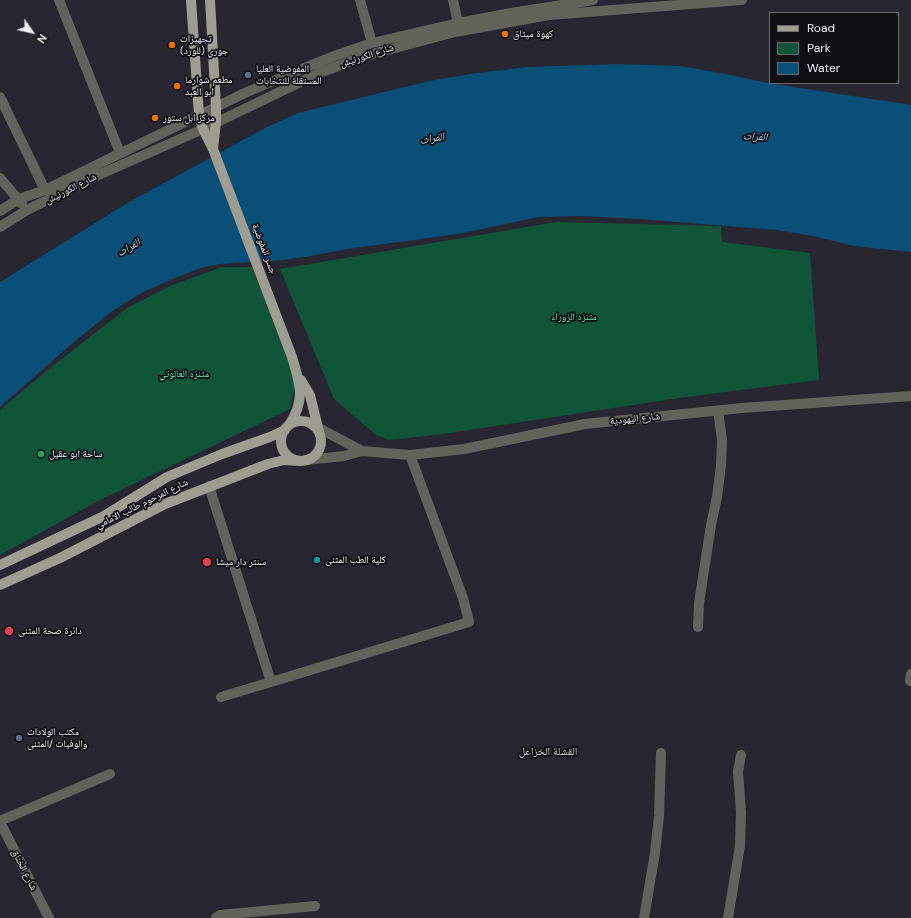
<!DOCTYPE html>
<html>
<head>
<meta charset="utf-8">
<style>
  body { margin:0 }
  #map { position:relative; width:911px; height:918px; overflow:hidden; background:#272631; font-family:"DM Sans",sans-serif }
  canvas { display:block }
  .legend { position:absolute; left:769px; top:12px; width:130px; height:72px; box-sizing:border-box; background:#101014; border:1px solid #69696e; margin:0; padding:5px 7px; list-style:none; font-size:12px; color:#efeef5 }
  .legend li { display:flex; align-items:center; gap:8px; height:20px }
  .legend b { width:20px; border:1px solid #69696e }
  .north { position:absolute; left:12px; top:12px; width:40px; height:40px; -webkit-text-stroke:3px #101014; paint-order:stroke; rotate:124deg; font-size:11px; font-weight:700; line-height:16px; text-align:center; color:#efeef5 }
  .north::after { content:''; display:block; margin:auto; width:14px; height:18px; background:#efeef5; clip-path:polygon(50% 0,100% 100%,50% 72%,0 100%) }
</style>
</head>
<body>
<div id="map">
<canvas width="911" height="918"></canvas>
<ul class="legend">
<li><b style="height:5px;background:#9d9d92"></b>Road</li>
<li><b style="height:11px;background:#10553a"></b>Park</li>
<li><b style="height:11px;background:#094f77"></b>Water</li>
</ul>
<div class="north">N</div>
</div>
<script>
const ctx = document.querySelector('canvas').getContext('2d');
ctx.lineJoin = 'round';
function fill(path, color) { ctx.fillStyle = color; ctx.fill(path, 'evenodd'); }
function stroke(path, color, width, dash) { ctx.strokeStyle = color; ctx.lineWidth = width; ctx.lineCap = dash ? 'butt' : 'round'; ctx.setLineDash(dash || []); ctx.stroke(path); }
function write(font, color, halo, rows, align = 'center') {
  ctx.font = font + ' "DM Sans","Noto Naskh Arabic",sans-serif'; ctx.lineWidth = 3.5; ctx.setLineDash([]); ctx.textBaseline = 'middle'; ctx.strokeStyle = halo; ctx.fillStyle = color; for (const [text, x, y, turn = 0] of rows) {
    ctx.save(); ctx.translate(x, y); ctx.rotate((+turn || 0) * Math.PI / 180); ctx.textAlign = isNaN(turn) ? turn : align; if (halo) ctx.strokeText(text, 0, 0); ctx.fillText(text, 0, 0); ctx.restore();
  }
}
const green = new Path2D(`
  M 556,222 L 721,226 L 722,242 L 810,253 L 819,380 L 679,398 L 443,434 L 389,440 L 376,435 L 334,399 L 280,269 Z
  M 222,267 L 252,267 L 296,380 L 290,409 L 102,499 L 0,555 L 0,410 L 45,372 L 127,308 L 170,286 Z`);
const water = new Path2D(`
  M 617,64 L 681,66 L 726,74 L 768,83 L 911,105 L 911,252 L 854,246 L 813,236 L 776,230 L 640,219 L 581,216 L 539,217 L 458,234 L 347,249 L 305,257 L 283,260 L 220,264 L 200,268 L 168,281 L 141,293 L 111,312 L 74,342 L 0,407 L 0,282 L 129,202 L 265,128 L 298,113 L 429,81 L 477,73 L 527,67 Z`);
const minor = new Path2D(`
  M 59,0 L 120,153
  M 360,0 L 372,43
  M 453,0 L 458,23
  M 0,97 L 45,190
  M 0,178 L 22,204
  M 0,211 L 19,199 L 45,190 L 247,92 L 309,66 L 340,54 L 372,43 L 458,23 L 511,13 L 593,0
  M 0,227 L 27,210 L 94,177 L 203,129 L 319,73 L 365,56 L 455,32 L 549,15 L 742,0
  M 313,425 L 362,451 L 410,455 L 464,449 L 585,424 L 742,408 L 911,396
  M 306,460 L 344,456 L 362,451
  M 209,486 L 271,682 L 469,622 L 463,598 L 410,455
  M 698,627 L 699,603 L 711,525 L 717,497 L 721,466 L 722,440 L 718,411
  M 910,681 L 911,674
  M 221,697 L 271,682
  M 0,821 L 110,774
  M 0,822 L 49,918
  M 216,918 L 220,915 L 315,906
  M 644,918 L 655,853 L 659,816 L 661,753
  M 728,918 L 740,846 L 741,812 L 738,771 L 741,755`);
const major = new Path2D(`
  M 191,0 L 199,115 L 203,129 L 213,149 L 292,357 C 300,384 306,400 289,425
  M 210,0 L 216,107 L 216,122 L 213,149
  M 301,380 L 310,395 L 319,432
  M281 441a20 20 0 1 1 40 0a20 20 0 1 1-40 0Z
  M 0,565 L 104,516 L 167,477 L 222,454 L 270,437 L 285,430
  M 0,585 L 60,558 L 165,504 L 268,464 L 284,460 L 299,461`);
const markers = [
  [505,34,4,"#e8710a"],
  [172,45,4,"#e8710a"],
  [248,75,4,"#5c6f8a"],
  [177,86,4,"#e8710a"],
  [155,118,4,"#e8710a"],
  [41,454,4,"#2e9e5b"],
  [317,560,4,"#0f9aa8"],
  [207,562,5,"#e0444e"],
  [9,631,5,"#e0444e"],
  [19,738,4,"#5c6f8a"]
];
const poiNames = [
  ["كهوة ميثاق",513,34],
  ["تجهيزات",180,39],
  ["جوري (للورد)",180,51],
  ["المفوضية العليا",256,69],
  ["المستقلة للنتخابات",256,81],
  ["مطعم شوارما",185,80],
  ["ابو العبد",185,92],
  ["مركز ابل ستور",163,118],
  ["ساحة ابو عقيل",49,454],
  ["كلية الطب المثنى",325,560],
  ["سنتر دار ميشا",216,562],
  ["دائرة صحة المثنى",18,631],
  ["مكتب الولادات",27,732],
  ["والوفيات /المثنى",27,744]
];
const streetNames = [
  ["شارع الكورنيش",367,56,-18],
  ["شارع الكورنيش",71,189,-27],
  ["جسر المفوضية",264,249,69],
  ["شارع اليهودية",635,419,-6],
  ["شارع المرحوم طالب الامامي",142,504,-26],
  ["شارع الخناق",24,870,63]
];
const parkNames = [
  ["متنزه الزوراء",574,317],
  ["متنزه العالوتي",184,374]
];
const waterNames = [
  ["الفرات",755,137,3],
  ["الفرات",432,139,-11],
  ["الفرات",129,248,-31]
];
const neighbourhoodNames = [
  ["القشلة الخزاعل",548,752]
];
fill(green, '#10553a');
fill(water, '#094f77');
stroke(minor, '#63635d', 10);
stroke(major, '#9d9d92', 10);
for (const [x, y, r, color] of markers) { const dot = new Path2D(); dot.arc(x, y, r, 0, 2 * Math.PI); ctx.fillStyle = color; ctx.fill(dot); stroke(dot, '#101014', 1.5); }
write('10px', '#efeef5', '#101014', poiNames, 'left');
write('10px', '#efeef5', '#101014', streetNames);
write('10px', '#66ecb0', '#101014', parkNames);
write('italic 11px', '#afd6f4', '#101014', waterNames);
write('11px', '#d2d1df', '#101014', neighbourhoodNames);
</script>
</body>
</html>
